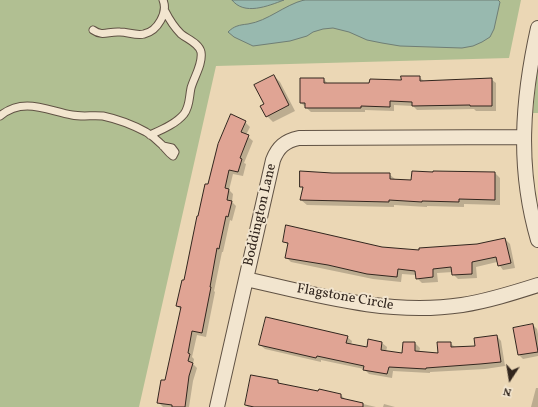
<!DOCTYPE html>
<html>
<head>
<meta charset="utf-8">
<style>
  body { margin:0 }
  #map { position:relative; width:538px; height:407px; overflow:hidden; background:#ebd7b5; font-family:Vollkorn,serif }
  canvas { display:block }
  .north { position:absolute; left:490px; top:359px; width:40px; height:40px; -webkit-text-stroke:3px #f2e5cf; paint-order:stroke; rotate:192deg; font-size:11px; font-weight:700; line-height:16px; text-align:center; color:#32261e }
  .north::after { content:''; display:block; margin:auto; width:14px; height:18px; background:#32261e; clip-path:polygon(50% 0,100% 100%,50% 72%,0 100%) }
</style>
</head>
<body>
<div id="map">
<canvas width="538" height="407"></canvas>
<div class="north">N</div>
</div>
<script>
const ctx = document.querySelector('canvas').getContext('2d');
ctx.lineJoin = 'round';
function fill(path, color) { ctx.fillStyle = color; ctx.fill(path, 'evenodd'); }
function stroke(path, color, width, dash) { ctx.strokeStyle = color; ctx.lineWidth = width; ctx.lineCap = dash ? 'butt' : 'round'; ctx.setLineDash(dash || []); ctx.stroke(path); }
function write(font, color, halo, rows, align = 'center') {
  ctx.font = font + ' Vollkorn,serif'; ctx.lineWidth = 4; ctx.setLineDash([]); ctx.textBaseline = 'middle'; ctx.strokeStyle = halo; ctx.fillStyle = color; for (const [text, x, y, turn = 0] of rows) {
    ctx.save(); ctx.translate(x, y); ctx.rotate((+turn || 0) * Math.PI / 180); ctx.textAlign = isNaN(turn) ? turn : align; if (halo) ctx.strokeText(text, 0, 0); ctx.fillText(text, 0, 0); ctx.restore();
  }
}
const green = new Path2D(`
  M 0,0 L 521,0 L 509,58 L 216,66 L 139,407 L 0,407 Z
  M 538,69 L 538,113 L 533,113 L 537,72 Z`);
const water = new Path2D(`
  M 232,0 L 284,0 C 268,6 244,16 232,0 Z
  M 304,0 L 498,0 L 500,2 L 494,29 L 490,37 L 482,42 L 473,46 L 462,48 L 400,46 L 382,43 L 367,40 L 349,32 L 333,28 L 323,29 L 313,32 L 307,36 L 290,41 L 253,46 L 234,37 L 228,32 C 234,26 239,25 248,24 C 268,21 284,5 304,0 Z`);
const shadow = new Path2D(`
  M 274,76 L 280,82 L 295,111 L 273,122 L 267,116 L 265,104 Z
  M 419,77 L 424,81 L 491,79 L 496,83 L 496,111 L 476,111 L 474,109 L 417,110 L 413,106 L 394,105 L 394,111 L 365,110 L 365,112 L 311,112 L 301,103 L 324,79 L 328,84 L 370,84 L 402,81 Z
  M 245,122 L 250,127 L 246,135 L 253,141 L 244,163 L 246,164 L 243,176 L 233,174 L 229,190 L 233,194 L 232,202 L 236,206 L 232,221 L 230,220 L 223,252 L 222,252 L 214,291 L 215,292 L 206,337 L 197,335 L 192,357 L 194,359 L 193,364 L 197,368 L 193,381 L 189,407 L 163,407 L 159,403 L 166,382 L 181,310 L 177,306 L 184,281 L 199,217 L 209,185 Z
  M 495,173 L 500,178 L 500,205 L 464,204 L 464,207 L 427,206 L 427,207 L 394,205 L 394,207 L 307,205 L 301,200 L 304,189 L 301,186 L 332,174 L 389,174 L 395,179 L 412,181 L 434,174 Z
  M 505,239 L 510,244 L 515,268 L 503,270 L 497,262 L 476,267 L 477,278 L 458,279 L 453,274 L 453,272 L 437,273 L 438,282 L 422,283 L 417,278 L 416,275 L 402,274 L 401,282 L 373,279 L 291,262 L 286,257 L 289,246 L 284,241 L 421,251 L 477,245 Z
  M 533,325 L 537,329 L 538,334 L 538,356 L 523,359 L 519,355 L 514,328 Z
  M 497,336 L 501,341 L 505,366 L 485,369 L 430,372 L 430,373 L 393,371 L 392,378 L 369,374 L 364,369 L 321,360 L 321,362 L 265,349 L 260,345 L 347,337 L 352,341 L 351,345 L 368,349 L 382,343 L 387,347 L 386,352 L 403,354 L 415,343 L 420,348 L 419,353 L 439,354 L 450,343 L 455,347 L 476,347 Z
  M 278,381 L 281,385 L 319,392 L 341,395 L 346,400 L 376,407 L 248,407 L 246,405 Z
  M 536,388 L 538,388 L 538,407 L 531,407 Z
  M 384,404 L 395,407 L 383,407 Z`);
const building = new Path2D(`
  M 274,75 L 289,105 L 266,117 L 260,106 L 264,104 L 254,85 Z
  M 401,76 L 420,76 L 420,81 L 492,78 L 492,106 L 470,106 L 470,105 L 412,106 L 412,102 L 390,101 L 390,107 L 361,106 L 361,108 L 305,108 L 305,103 L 300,103 L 300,78 L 324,78 L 324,83 L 369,83 L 370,79 L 401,80 Z
  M 231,114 L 246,121 L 241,132 L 249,135 L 240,158 L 242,159 L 238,172 L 229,170 L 225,188 L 229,189 L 227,200 L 232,201 L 228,217 L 226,216 L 219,249 L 217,248 L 210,287 L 211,287 L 202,333 L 192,331 L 188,353 L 190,354 L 188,361 L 193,363 L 189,376 L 185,407 L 172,407 L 172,405 L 157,403 L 161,380 L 165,380 L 181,307 L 176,306 L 182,280 L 184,280 L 197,216 L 198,216 L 205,184 L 208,184 L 218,144 Z
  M 300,171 L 332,173 L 390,173 L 390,179 L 411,180 L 412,171 L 433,172 L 433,171 L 495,172 L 495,200 L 459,199 L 459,202 L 422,201 L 422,202 L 389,200 L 389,202 L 300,200 L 303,187 L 300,187 Z
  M 286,225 L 382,247 L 419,250 L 419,248 L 477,244 L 505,238 L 511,263 L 498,266 L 496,257 L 472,262 L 472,274 L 452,275 L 451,267 L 433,269 L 433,277 L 416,279 L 415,271 L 398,269 L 397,277 L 367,274 L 328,265 L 285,258 L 288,243 L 283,242 Z
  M 266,317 L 348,336 L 346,343 L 367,347 L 368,339 L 382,342 L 381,350 L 402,353 L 403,342 L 415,342 L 415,351 L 438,353 L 437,342 L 451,342 L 451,347 L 475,346 L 474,338 L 497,335 L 501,362 L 480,364 L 426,368 L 426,369 L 389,367 L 387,374 L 363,370 L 364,366 L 317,356 L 316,358 L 259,345 Z
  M 533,324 L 538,352 L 518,355 L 513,328 Z
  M 251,375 L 278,380 L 278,383 L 318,391 L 319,389 L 341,394 L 341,398 L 363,403 L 363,407 L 254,407 L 245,405 Z`);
const lane = new Path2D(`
  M 93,30 C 103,37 108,31 120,32 C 128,32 136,36 144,34 C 158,31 168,12 163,0
  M 0,116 C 23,97 46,110 72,115 C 82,117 93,115 103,116 C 117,119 133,125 146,132 C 151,135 156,139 160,143 C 165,147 167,152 173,156 L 175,152 L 172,148 L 163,146
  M 150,135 C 161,130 176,124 184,114 C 190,106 189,97 191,88 C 194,77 203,64 201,52 C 199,43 187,39 181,34 C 174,27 169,19 165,11`);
const street = new Path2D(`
  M 538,28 C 522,100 517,168 538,240
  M 246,279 C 317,295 388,316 462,305 C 488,301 513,293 538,285
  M 217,407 L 273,160 C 278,147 285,141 299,138 L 524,137`);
const streetNames = [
  ["Boddington Lane",261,215,-77],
  ["Flagstone Circle",345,298,10]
];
fill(green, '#b1bf92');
fill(water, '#98b9af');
stroke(water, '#6f7e75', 1);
fill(shadow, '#0003');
fill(building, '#e0a494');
stroke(building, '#32261e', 1);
stroke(lane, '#605244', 9);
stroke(street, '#605244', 16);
stroke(lane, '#f2e5cf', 7);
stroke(street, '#f2e5cf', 14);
write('14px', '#32261e', '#f2e5cf', streetNames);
</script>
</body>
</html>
